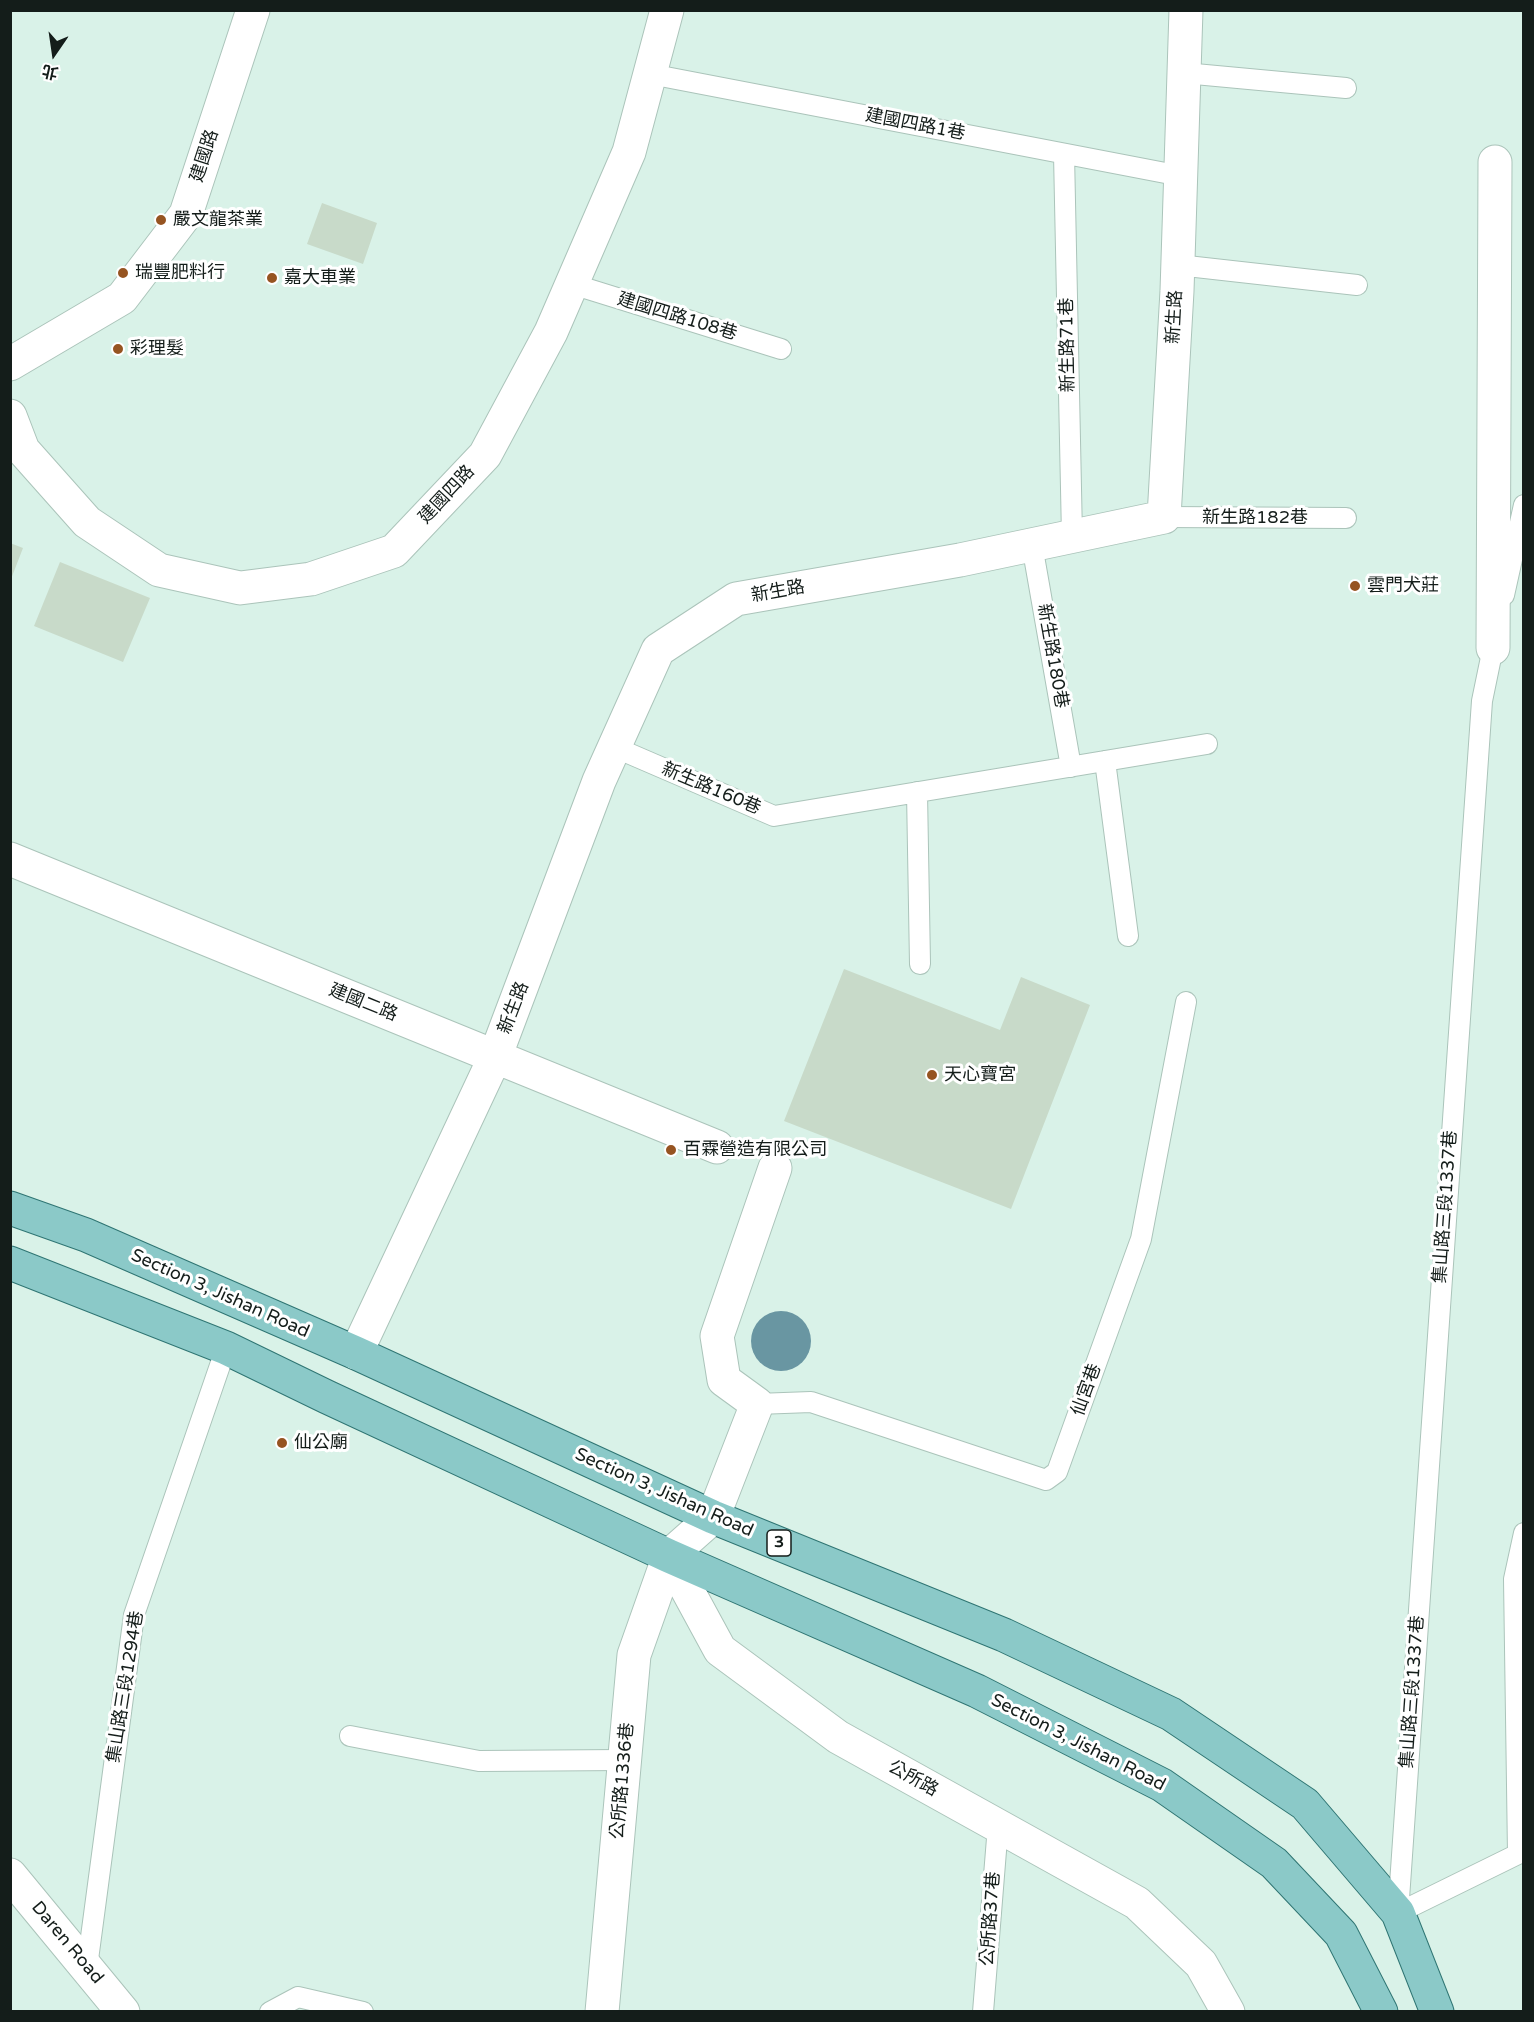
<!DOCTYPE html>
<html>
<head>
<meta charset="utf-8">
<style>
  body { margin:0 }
  #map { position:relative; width:1534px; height:2022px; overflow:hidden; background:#d9f2e8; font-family:"Varela Round","Noto Sans TC",sans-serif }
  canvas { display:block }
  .frame { position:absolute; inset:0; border:12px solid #141d1a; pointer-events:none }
  .north { position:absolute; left:24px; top:24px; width:60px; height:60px; -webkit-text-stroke:4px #fff; paint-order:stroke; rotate:193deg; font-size:16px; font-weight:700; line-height:24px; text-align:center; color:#141d1a }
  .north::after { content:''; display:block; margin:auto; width:21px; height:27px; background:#141d1a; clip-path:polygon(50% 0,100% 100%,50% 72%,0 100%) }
</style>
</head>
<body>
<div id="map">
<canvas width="1534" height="2022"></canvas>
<div class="frame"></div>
<div class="north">北</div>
</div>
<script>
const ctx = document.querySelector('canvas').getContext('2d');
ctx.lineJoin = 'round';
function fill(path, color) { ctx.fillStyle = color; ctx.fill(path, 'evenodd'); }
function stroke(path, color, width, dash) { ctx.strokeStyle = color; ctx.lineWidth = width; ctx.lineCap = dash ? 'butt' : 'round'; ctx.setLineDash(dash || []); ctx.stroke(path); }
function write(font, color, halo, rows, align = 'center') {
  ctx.font = font + ' "Varela Round","Noto Sans TC",sans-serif'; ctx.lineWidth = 6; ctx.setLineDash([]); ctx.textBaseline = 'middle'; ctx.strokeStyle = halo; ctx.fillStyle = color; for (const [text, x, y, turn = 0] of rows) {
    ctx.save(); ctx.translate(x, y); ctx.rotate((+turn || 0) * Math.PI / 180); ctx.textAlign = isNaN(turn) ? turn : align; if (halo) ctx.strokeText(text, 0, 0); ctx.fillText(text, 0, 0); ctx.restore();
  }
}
const water = new Path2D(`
  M751 1341a30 30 0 1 1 60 0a30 30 0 1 1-60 0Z`);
const building = new Path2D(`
  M 322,203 L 377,223 L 363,264 L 307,244 Z
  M 10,543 L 23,548 L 11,579 L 10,579 Z
  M 60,562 L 150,598 L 123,662 L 34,626 Z
  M 844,969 L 1000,1030 L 1021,977 L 1090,1005 L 1011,1209 L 784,1121 Z`);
const lane = new Path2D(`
  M 1184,73 L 1346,88
  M 650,74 L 1181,176
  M 1064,154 L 1072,536
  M 1178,265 L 1357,285
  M 572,284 L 781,349
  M 1164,517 L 1346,518
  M 1032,545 L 1071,767
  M 1504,595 L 1524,505
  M 614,747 L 774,816 L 1207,744
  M 1105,761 L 1128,936
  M 917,792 L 920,964
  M 757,1404 L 811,1402 L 1046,1480 L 1057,1472 L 1141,1239 L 1186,1002
  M 350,1736 L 479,1761 L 624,1760
  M 1398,1913 L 1482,701 L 1495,638
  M 1398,1913 L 1518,1854 L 1514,1579 L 1524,1533
  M 87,1967 L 134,1615 L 226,1348
  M 270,2012 L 298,1997 L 363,2012
  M 983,2012 L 998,1826`);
const street = new Path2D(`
  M 10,364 L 122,298 L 186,214 L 253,10
  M 10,416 L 23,450 L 87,522 L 159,570 L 240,588 L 311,579 L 394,551 L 485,455 L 551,332 L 629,152 L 667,10
  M 1493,648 L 1495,162
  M 10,859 L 717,1147
  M 775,1168 L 717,1336 L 724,1380 L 757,1404 L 713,1517 L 669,1556 L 720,1650 L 838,1737 L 1137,1903 L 1201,1964 L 1228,2012
  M 356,1353 L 495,1057 L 599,781 L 658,650 L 736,599 L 960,560 L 1164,517 L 1177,291 L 1186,10
  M 10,1875 L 123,2012
  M 602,2012 L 634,1655 L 669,1556`);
const primary = new Path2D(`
  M 10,1208 L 86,1235 L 356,1353 L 713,1517 L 1004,1635 L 1171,1714 L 1305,1804 L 1398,1913 L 1437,2012
  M 10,1263 L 226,1348 L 327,1397 L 669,1556 L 977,1691 L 1162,1785 L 1274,1863 L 1341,1934 L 1381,2012`);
const markers = [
  [161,220,6,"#965421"],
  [123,273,6,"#965421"],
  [272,278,6,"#965421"],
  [118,349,6,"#965421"],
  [1355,586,6,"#965421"],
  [932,1075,6,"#965421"],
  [671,1150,6,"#965421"],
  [282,1443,6,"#965421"]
];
const shields = [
  [779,1543,24]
];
const shieldNames = [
  ["3",779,1543]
];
const streetNames = [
  ["建國四路1巷",915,125,11],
  ["建國路",205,156,-72],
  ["建國四路108巷",677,317,17],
  ["新生路",1175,317,-87],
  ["新生路71巷",1068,345,-91],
  ["建國四路",447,495,-47],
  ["新生路182巷",1255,518],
  ["新生路",778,592,-10],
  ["新生路180巷",1052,656,80],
  ["新生路160巷",711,789,23],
  ["建國二路",363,1003,22],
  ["新生路",514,1008,-69],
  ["集山路三段1337巷",1446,1207,-86],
  ["Section 3, Jishan Road",220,1294,24],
  ["仙宮巷",1087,1390,-70],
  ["Section 3, Jishan Road",664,1493,24],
  ["集山路三段1294巷",126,1687,-81],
  ["集山路三段1337巷",1413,1692,-86],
  ["Section 3, Jishan Road",1078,1743,27],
  ["公所路",913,1779,29],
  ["公所路1336巷",623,1781,-85],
  ["公所路37巷",991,1919,-86],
  ["Daren Road",67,1943,50]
];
const poiNames = [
  ["嚴文龍茶業",173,220],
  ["瑞豐肥料行",135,273],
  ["嘉大車業",284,278],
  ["彩理髮",130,349],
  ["雲門犬莊",1367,586],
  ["天心寶宮",944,1075],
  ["百霖營造有限公司",683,1150],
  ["仙公廟",294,1443]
];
fill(water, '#6996a2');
fill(building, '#c8dac9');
stroke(lane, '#abc4ba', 22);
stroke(street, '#abc4ba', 35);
stroke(primary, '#2f7573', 35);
stroke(lane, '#fff', 20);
stroke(street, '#fff', 33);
stroke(primary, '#8bc9c8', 33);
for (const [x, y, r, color] of markers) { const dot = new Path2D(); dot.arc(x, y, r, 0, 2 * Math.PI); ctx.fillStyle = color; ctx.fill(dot); stroke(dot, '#fff', 2); }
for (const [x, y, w] of shields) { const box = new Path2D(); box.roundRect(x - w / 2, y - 13, w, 26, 4.5); ctx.fillStyle = '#fff'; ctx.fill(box); stroke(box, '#141d1a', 1.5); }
write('bold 16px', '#141d1a', null, shieldNames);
write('18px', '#141d1a', '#fff', streetNames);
write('18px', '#141d1a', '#fff', poiNames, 'left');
</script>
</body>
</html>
